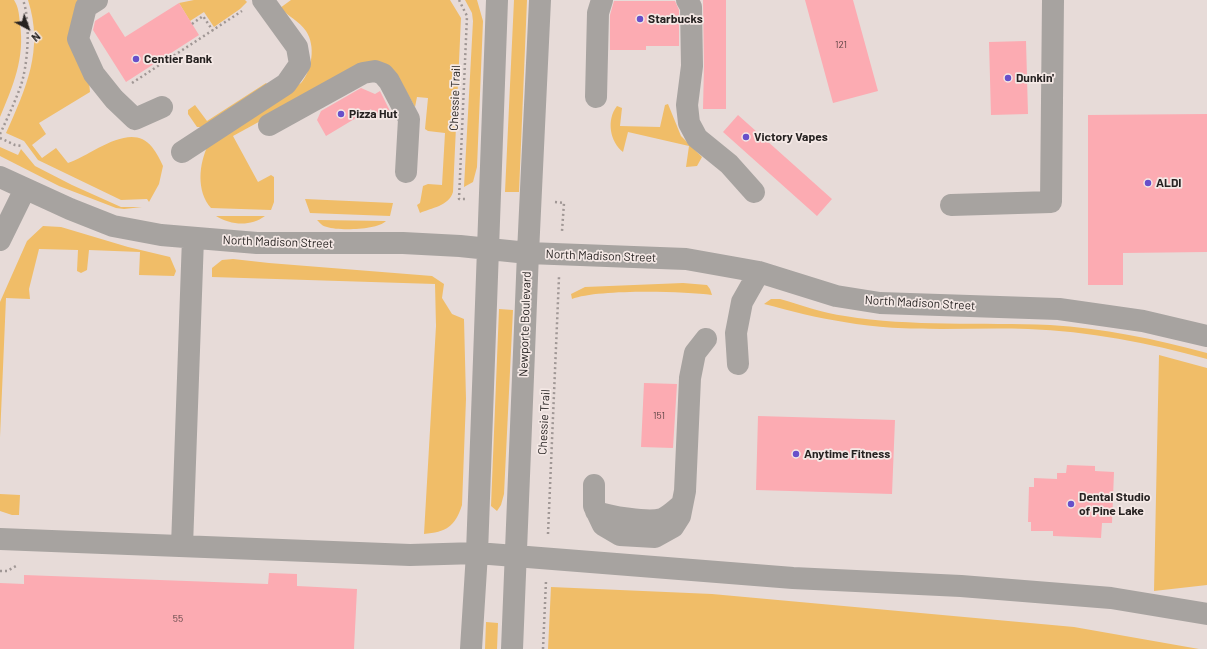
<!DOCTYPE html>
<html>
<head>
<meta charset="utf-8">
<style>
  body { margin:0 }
  #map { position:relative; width:1207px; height:649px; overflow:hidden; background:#e7dbd8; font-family:Barlow,sans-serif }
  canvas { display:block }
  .north { position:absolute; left:8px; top:8px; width:40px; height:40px; -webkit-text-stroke:3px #f4e8e5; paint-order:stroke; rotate:139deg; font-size:11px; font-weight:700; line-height:16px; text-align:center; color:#262221 }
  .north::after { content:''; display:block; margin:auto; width:14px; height:18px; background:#262221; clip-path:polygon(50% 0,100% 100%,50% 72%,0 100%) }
</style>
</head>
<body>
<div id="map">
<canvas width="1207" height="649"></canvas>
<div class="north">N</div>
</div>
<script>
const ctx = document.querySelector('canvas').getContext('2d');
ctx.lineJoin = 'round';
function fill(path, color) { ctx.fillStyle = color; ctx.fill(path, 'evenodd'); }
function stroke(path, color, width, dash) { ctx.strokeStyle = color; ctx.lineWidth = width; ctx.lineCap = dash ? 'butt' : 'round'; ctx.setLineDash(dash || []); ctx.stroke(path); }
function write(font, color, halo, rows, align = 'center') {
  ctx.font = font + ' Barlow,sans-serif'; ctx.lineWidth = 3.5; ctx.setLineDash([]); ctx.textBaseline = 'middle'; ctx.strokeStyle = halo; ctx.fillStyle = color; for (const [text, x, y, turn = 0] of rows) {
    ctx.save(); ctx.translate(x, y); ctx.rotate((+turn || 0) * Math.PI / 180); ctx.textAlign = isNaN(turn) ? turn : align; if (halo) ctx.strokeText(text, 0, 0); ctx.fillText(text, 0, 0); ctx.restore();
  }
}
const green = new Path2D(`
  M 0,0 L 14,0 C 19,8 19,15 20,24 C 25,58 13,86 0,117 Z
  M 28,0 L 81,0 L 90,92 L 39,123 L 46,134 L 32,145 L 42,158 L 56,148 L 68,163 C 92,155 131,120 152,147 C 157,153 160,160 163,166 L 159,184 L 149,202 L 147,199 L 121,200 L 38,160 L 24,141 L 6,133 C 26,88 44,50 28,0 Z
  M 194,0 L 245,0 L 247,2 L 240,9 L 214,27 L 204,12 L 190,21 L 179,3 Z
  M 291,0 L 450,0 L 461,18 L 453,192 C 449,206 431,208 420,213 L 417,205 L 420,203 L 423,186 L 428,184 L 442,185 L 445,133 L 428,131 L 425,129 L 428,98 L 417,97 L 415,107 L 397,75 L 297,101 L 233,136 L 258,182 L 271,175 L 274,177 L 274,202 L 271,210 L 211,208 C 196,191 199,164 208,145 L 301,83 C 312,70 316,46 306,31 C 299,21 288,16 280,8 Z
  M 465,0 L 477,0 L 483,21 L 477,167 L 473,182 L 464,187 L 473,21 L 472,13 Z
  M 514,0 L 527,0 L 519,192 L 505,192 Z
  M 266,83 L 268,85 L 201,127 L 197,127 L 188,114 L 188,110 L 195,105 L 207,121 Z
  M 668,104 L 681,136 L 702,157 L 697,166 L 686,167 L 689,146 L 628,132 L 623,152 C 610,142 606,120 617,106 L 622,108 L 620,126 L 660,127 L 665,105 Z
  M 0,147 L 18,155 L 21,149 L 35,166 L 72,185 L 121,207 L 142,207 L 124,209 L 116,208 L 59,186 L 0,156 Z
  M 305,199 L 393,203 L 390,216 L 310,213 Z
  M 216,216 L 265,216 C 250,227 231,225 216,216 Z
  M 317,220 L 386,221 C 377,230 339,231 327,227 C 322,226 320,223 317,220 Z
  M 43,226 L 61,227 L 128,247 L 170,257 L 176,271 L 174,276 L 139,275 L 140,252 L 89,250 L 87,270 L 81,273 L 77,271 L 78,250 L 39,249 L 29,289 L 30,299 L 6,298 L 0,437 L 0,302 L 27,241 Z
  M 233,259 L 269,263 L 432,276 L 444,284 L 442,298 L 452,314 L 464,319 L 466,399 L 462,505 C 455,527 446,532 424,534 L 436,326 L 435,284 L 212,277 L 212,268 L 222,260 Z
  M 683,283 L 707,285 L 710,289 L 712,295 C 683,291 597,289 572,299 L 571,294 L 585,287 Z
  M 771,299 L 780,299 C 801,305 823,313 845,316 C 912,327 981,322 1050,325 C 1102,328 1156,339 1207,353 L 1207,359 C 1149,343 1088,331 1028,329 C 967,327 904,333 844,322 C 817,318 791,311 764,304 Z
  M 499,309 L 513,310 L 504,494 L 501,505 L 497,511 L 491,506 Z
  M 1159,355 L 1207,368 L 1207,585 L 1154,591 Z
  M 0,494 L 20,495 L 19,515 L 12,515 L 0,511 Z
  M 551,587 L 712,594 L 1074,627 L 1199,649 L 548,649 Z
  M 486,622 L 498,623 L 497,649 L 485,649 Z`);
const building = new Path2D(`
  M 703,0 L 726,0 L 726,109 L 703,109 L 704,66 Z
  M 805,0 L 853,0 L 878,91 L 833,103 Z
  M 614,1 L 675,1 L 679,10 L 679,46 L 646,46 L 646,50 L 610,50 L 610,15 Z
  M 179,3 L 199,35 L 126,82 L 93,30 L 95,21 L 109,12 L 125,37 Z
  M 1026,41 L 1028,114 L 991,115 L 989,42 Z
  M 361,88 L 375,94 L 380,91 L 390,111 L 376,119 L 371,109 L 326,136 L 317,120 L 321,111 Z
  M 1207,114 L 1207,252 L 1123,253 L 1123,285 L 1088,285 L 1088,115 Z
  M 738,115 L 832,199 L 817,216 L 723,132 Z
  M 644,383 L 677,384 L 673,448 L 641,447 Z
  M 758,416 L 895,420 L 892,494 L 756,490 Z
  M 1067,465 L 1095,466 L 1095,471 L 1114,472 L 1112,523 L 1102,523 L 1101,538 L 1053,536 L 1053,531 L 1031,531 L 1031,522 L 1028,522 L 1029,487 L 1034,487 L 1034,478 L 1057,479 L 1057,473 L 1066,473 Z
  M 269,573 L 297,574 L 297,586 L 357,589 L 354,649 L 0,649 L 0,583 L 24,584 L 24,575 L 268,584 Z`);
const path = new Path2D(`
  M 459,0 L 467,16 L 459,199 L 466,199
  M 192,24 L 203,16 L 213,31
  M 132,83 L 242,11
  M 0,134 C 7,119 14,104 20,88 C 28,67 31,21 23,0
  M 0,138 L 15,145 L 23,146
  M 555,202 L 564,203 L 562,231
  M 548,534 L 559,277
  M 0,571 L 7,571 L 18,565
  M 543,649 L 546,581`);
const minor = new Path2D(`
  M 97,0 L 86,7 L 78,39 L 94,74 L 114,99 L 135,119 L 162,107
  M 687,0 L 691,7 L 692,66 L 687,105 L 689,123 L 697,138 L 729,164 L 754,192
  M 596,97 L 598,13 L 602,0
  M 269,125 L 363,73 L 375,71 L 383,74 L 389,81 L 409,119 L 406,172
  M 182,152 L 286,84 L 300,64 L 297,47 L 263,0
  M 0,177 L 70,209 L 113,226 L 161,235 L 257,243 L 403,243 L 460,246 L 528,253 L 686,259 L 759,272 L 836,296 L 880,303 L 1059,309 L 1143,321 L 1207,336
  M 951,205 L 1051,202 L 1053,0
  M 0,240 L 25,189
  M 738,364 L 736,333 L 742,302 L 759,272
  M 594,485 L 594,506 L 603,525 L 620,535 L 655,537 L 673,527 L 680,516 L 685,491 L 690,378 L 695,353 L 706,339
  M 596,511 C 608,517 649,523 662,519 C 669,516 674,511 680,506
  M 0,539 L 410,555 L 477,553 L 793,578 L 961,586 L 1111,598 L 1207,614
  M 182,546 L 193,238
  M 471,649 L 477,553 L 497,0
  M 512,649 L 528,253 L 540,0`);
const markers = [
  [640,19,4,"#6750ca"],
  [136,59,4,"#6750ca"],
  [1008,78,4,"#6750ca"],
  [341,114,4,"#6750ca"],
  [746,137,4,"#6750ca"],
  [1148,183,4,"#6750ca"],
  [796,454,4,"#6750ca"],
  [1071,504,4,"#6750ca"]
];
const numberNames = [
  ["121",841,45],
  ["151",659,416],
  ["55",178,619]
];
const poiNames = [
  ["Starbucks",648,19],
  ["Centier Bank",144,59],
  ["Dunkin'",1016,78],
  ["Pizza Hut",349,114],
  ["Victory Vapes",754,137],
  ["ALDI",1156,183],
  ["Anytime Fitness",804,454],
  ["Dental Studio",1079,497],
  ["of Pine Lake",1079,511]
];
const streetNames = [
  ["Chessie Trail",455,98,-88],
  ["North Madison Street",278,242,2],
  ["North Madison Street",601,256,2],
  ["North Madison Street",920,303,3],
  ["Newporte Boulevard",525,324,-88],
  ["Chessie Trail",544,422,-87]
];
fill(green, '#f0bd68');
fill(building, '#fcabb2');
stroke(path, '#a09795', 2.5, [2, 3]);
stroke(minor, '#a7a3a0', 22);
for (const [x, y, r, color] of markers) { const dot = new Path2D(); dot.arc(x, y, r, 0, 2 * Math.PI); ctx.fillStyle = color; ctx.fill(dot); stroke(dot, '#f4e8e5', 1.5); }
write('10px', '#5c4445', null, numberNames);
write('bold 12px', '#262221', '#f4e8e5', poiNames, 'left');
write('12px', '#262221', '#f4e8e5', streetNames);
</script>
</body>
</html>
